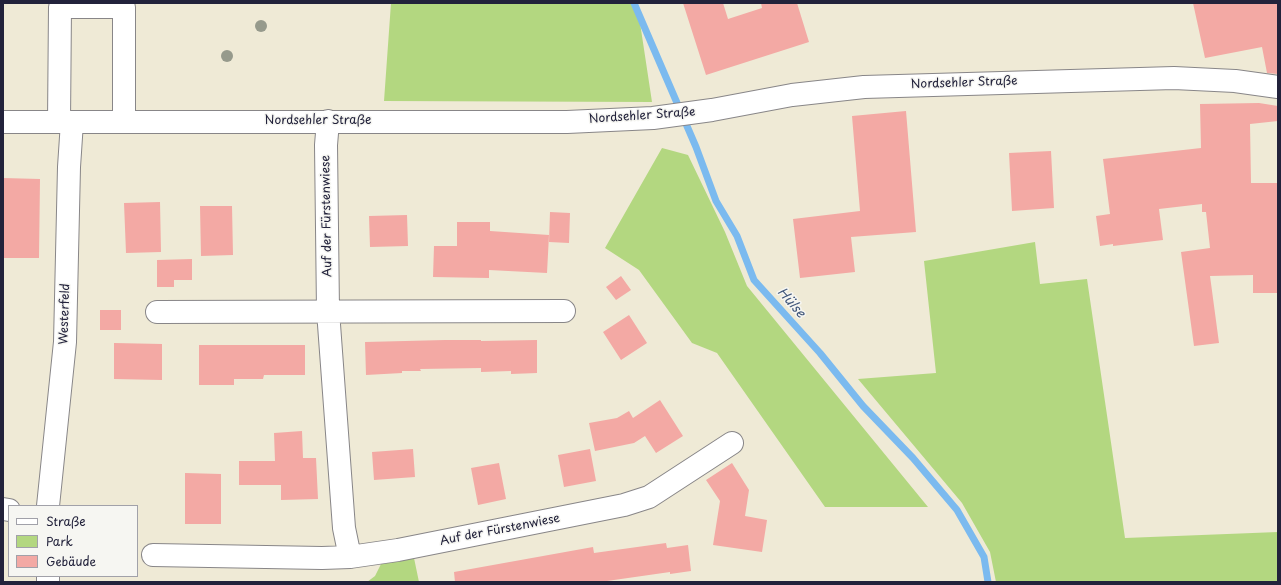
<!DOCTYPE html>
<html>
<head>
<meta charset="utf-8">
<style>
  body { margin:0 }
  #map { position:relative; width:1281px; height:585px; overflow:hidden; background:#efead6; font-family:"Playpen Sans",sans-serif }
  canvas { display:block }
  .frame { position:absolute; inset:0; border:4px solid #22223b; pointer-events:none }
  .legend { position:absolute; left:8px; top:505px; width:130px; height:72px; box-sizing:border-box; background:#f6f6f2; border:1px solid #a1a1a9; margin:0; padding:5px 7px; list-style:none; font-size:12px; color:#22223b }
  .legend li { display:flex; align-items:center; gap:8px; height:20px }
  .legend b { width:20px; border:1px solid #a1a1a9 }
</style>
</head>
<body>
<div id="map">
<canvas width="1281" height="585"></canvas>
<div class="frame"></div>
<ul class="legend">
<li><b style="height:5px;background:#fff"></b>Straße</li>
<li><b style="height:11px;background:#b3d780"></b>Park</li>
<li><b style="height:11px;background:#f3a9a4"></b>Gebäude</li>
</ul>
</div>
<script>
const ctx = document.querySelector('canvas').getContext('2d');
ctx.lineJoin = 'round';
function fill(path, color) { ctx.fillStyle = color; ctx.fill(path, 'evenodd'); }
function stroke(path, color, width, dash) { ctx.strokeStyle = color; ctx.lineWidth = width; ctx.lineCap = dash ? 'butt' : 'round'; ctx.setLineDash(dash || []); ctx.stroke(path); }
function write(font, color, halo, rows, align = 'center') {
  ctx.font = font + ' "Playpen Sans",sans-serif'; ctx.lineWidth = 3; ctx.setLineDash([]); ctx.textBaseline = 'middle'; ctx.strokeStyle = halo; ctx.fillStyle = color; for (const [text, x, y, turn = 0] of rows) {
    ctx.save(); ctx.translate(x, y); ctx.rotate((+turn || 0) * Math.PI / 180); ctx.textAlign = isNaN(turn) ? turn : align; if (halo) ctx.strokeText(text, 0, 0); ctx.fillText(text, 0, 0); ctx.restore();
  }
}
const green = new Path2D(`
  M 391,3 L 637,3 L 652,102 L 384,101 Z
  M 662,148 L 688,155 L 725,232 L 747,286 L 928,507 L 825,507 L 717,353 L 692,343 L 639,270 L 605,248 Z
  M 1035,242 L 1040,284 L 1087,279 L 1125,538 L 1278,532 L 1278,582 L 996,582 L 990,552 L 962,503 L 858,379 L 936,373 L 924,261 Z
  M 414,558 L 419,582 L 367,582 L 375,576 L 381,564 Z`);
const stream = new Path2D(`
  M 634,3 L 696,147 L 716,201 L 737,236 L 754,280 L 820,353 L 863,406 L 913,458 L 957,510 L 984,557 L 988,582`);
const building = new Path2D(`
  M 683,3 L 723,3 L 728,19 L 762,8 L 761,3 L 797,3 L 809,42 L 706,75 Z
  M 1193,3 L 1278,3 L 1278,74 L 1267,73 L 1262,47 L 1205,58 Z
  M 1259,103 L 1278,106 L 1278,121 L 1250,124 L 1251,183 L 1278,183 L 1278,293 L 1253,293 L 1253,275 L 1210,276 L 1219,343 L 1194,346 L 1181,252 L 1210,248 L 1206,212 L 1202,212 L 1202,204 L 1159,209 L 1163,240 L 1113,246 L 1113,244 L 1100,246 L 1096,216 L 1110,214 L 1103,159 L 1201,148 L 1200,104 Z
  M 906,111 L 916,232 L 851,237 L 855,272 L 800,278 L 793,219 L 860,211 L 852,116 Z
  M 1051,151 L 1054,208 L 1012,211 L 1009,153 Z
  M 3,178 L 40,179 L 39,258 L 3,258 Z
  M 160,202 L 161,252 L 126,253 L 124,203 Z
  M 200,206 L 232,206 L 233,255 L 201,256 Z
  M 550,212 L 570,213 L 569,243 L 549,242 Z
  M 407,215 L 408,246 L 370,247 L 369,216 Z
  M 457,222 L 490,222 L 490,231 L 549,235 L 547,273 L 489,270 L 489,278 L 433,277 L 434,246 L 457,246 Z
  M 192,259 L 192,280 L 174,280 L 174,287 L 157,287 L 157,260 Z
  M 621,276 L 631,290 L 616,300 L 606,287 Z
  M 100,310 L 121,310 L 121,330 L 100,330 Z
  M 629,315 L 647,343 L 621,360 L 603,332 Z
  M 445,340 L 481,340 L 481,341 L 537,340 L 537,373 L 511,374 L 511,371 L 481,372 L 481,368 L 420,369 L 421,371 L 402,371 L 402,373 L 366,375 L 365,342 Z
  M 114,343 L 162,344 L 162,380 L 114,379 Z
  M 199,345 L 305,345 L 305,375 L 264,375 L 263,379 L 234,379 L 234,385 L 199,385 Z
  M 660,400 L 683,436 L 656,453 L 645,436 L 634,443 L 595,451 L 589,423 L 617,418 L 629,411 L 633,418 Z
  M 302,431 L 303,458 L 316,458 L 318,499 L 281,500 L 281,485 L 239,485 L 239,461 L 275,461 L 274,433 Z
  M 413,449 L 415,477 L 374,480 L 372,452 Z
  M 590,449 L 596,481 L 564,487 L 558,455 Z
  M 499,463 L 506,499 L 478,505 L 471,468 Z
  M 732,463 L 749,490 L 745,516 L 767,520 L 762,552 L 713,545 L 720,501 L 706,480 Z
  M 185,473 L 221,474 L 221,524 L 185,524 Z
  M 666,543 L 667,548 L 688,545 L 691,571 L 670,574 L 670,572 L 600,582 L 455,582 L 454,572 L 593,547 L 594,553 Z`);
const minor = new Path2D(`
  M 328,121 L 326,145 L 328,311 L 344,528 L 350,557 L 398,550 L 624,505 L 649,497 L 732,443
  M 3,122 L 567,122 L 653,118 L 712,110 L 792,95 L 864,87 L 1174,78 L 1235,81 L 1278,87
  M 59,122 L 60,7 L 124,7 L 124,122
  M 157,312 L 564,311
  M 48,506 L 65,342 L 69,167 L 72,122
  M 3,509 L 9,510
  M 153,555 L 322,558 L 350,557
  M 48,582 L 48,576`);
const trees = [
  [261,26],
  [227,56]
];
const streetNames = [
  ["Nordsehler Straße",964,83,-2],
  ["Nordsehler Straße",642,116,-4],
  ["Nordsehler Straße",318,121],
  ["Auf der Fürstenwiese",327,216,-91],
  ["Westerfeld",65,314,-88],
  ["Auf der Fürstenwiese",500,530,-11]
];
const waterNames = [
  ["Hülse",791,303,49]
];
fill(green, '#b3d780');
stroke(stream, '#7bbaef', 7);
fill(building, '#f3a9a4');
stroke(minor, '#888688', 24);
stroke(minor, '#fff', 22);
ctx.fillStyle = '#969a8c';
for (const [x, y] of trees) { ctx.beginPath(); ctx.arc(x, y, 6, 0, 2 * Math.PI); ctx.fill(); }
write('12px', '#22223b', '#f6f6f2', streetNames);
write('italic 13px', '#41577a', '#f6f6f2', waterNames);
</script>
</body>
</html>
